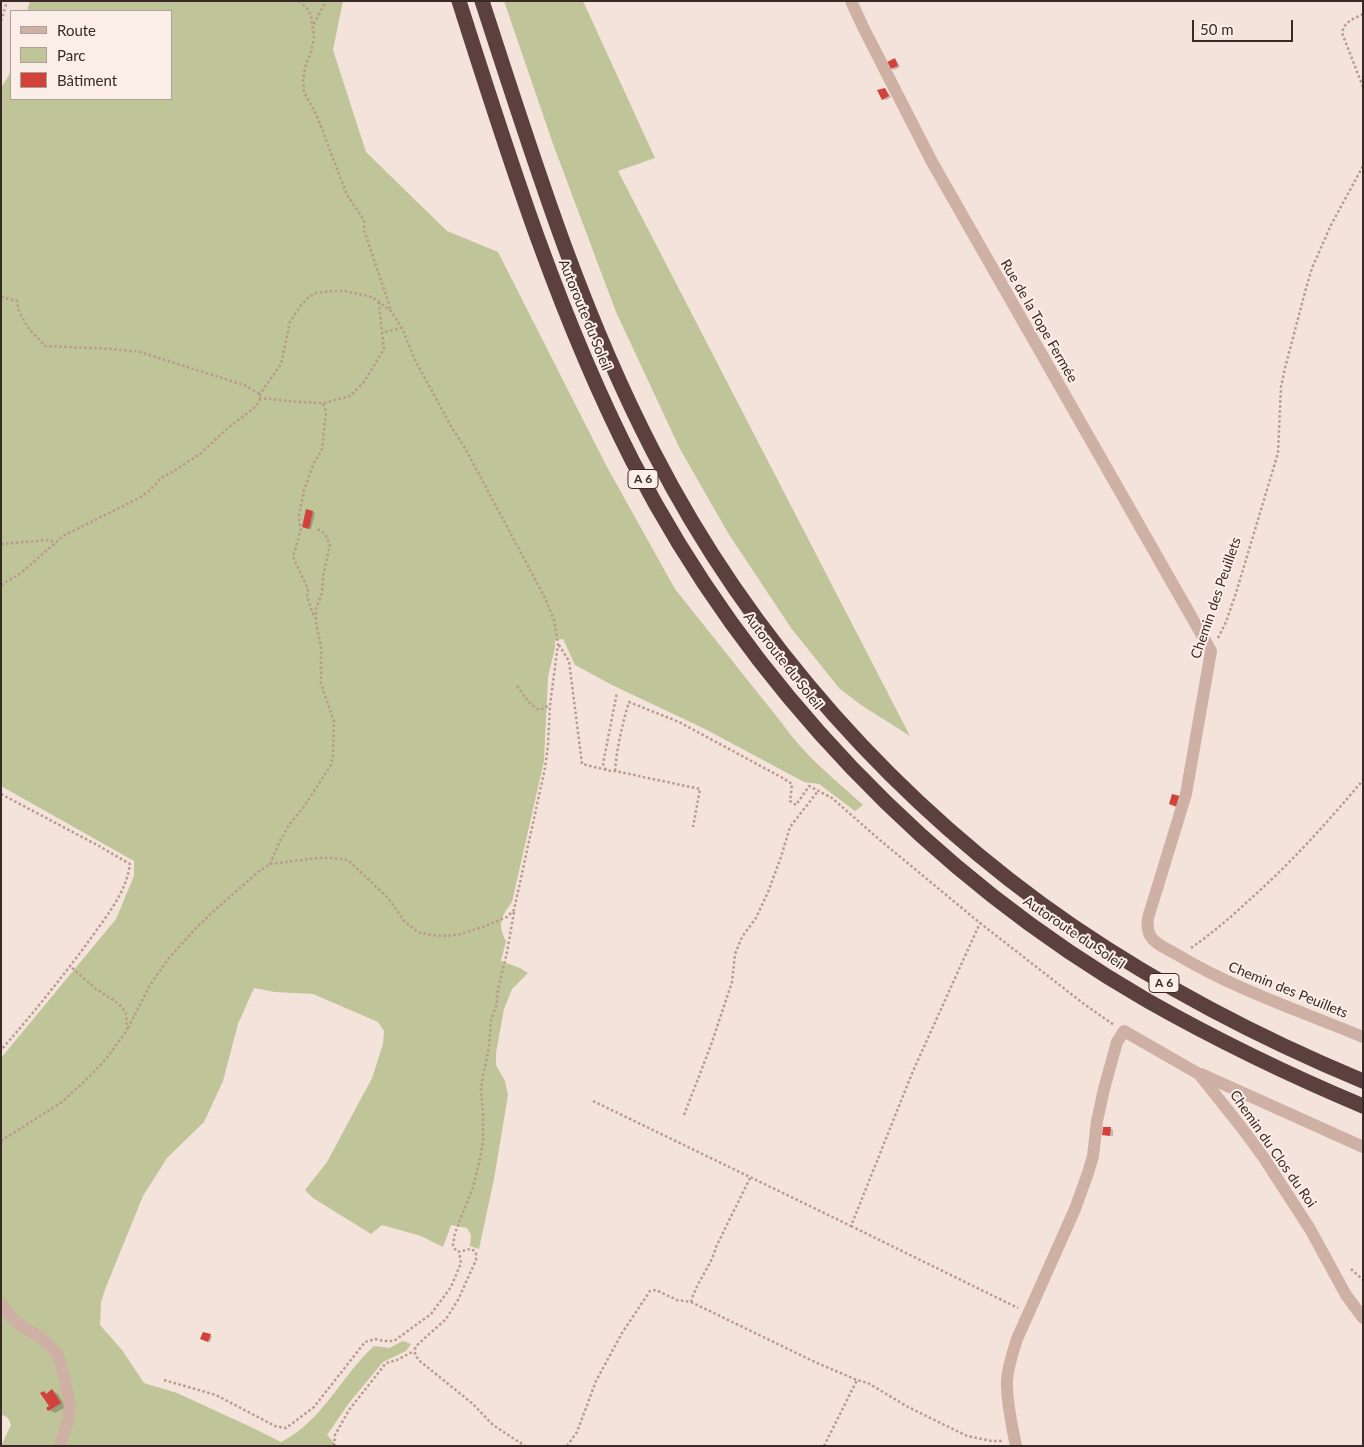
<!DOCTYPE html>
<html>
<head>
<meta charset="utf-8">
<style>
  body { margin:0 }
  #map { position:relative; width:1364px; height:1447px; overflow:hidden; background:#f4e3da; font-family:Lato,sans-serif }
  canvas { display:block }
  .frame { position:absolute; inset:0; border:2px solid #392927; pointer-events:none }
  .legend { position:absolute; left:10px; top:10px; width:162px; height:90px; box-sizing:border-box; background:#fbeee7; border:1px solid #ad9f9a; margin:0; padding:6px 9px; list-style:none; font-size:15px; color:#392927 }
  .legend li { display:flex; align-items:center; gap:10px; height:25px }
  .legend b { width:25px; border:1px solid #ad9f9a }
  .scale { position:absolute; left:1192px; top:20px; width:101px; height:22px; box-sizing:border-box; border:2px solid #392927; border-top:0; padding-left:6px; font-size:15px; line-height:18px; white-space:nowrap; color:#392927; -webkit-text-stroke:4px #fbeee7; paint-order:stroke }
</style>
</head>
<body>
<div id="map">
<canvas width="1364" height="1447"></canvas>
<div class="frame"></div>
<ul class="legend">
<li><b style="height:6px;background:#ceb0a5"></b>Route</li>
<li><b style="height:14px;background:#bfc599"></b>Parc</li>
<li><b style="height:14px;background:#d2423a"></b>Bâtiment</li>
</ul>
<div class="scale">50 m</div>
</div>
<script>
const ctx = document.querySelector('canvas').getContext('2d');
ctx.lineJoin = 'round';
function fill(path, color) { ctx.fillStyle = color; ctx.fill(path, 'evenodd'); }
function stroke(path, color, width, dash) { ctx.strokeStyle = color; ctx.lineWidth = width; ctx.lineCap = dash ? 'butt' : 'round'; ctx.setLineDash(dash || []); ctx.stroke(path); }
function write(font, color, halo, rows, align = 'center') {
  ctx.font = font + ' Lato,sans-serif'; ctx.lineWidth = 4; ctx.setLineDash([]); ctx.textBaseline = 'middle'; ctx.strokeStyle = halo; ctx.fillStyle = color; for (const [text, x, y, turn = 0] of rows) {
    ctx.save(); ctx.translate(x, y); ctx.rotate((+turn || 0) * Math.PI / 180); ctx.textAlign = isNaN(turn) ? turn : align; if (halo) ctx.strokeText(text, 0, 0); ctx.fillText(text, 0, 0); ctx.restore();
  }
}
const green = new Path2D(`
  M 30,1 L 343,1 L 333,50 L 366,152 L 447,231 L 498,252 L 607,467 L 675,589 L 781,722 C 804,755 833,778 863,805 L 855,811 L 819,784 L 804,782 L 705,729 L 612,685 L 575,665 L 563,639 L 555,640 L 555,648 L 548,677 L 544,761 L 512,902 C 501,917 497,924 506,941 L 501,961 L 520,968 L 528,973 L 512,989 L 504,1009 L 496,1053 L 496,1065 L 505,1081 L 508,1095 L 494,1179 L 479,1249 L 470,1246 L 471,1235 L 467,1228 L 451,1225 L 443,1247 L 421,1236 L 382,1225 L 371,1234 L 313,1198 L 305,1190 L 327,1162 L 372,1078 L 383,1044 L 384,1031 L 378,1022 L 313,994 L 275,992 L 254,988 L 238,1024 L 223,1081 L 204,1122 L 167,1158 L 143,1196 L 106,1287 L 101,1302 L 100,1325 L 122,1350 L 144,1383 L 177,1393 L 253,1428 L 281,1442 C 321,1423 342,1375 374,1346 L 389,1348 L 403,1341 L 411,1344 L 406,1351 L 383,1362 L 349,1403 L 327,1435 L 337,1446 L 1,1446 L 11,1425 L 8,1418 L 1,1414 L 1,1058 L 116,919 L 134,876 L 134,861 L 1,786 L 1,88 L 9,75 L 11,68 L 11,99 L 171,99 L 171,11 L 27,11 Z
  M 504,1 L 583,1 L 655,158 L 618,171 L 910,736 L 861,705 L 839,688 L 791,628 L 728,533 L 680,449 L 616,312 L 553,144 Z`);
const shadow = new Path2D(`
  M 895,60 L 897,61 L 900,67 L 894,70 L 891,68 Z
  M 885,89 L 887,91 L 891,97 L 886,100 L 883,99 Z
  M 312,512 L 315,513 L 311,529 L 306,528 Z
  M 1110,1128 L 1113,1130 L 1113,1136 L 1104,1135 Z
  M 210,1335 L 212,1337 L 210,1342 L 204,1340 Z
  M 53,1391 L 58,1394 L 66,1407 L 55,1413 L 49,1410 L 50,1406 L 44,1392 L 47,1394 Z`);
const building = new Path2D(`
  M 895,58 L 898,66 L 890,69 L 887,62 Z
  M 885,88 L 889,96 L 882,100 L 877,90 Z
  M 306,509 L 313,511 L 309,529 L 302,527 Z
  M 1172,794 L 1180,796 L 1177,807 L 1169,804 Z
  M 1103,1127 L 1111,1127 L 1110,1136 L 1102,1135 Z
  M 203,1332 L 211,1334 L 208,1342 L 200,1339 Z
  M 52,1389 L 61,1403 L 48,1411 L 46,1408 L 49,1406 L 40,1393 L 44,1391 L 46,1394 Z`);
const path = new Path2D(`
  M 299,1 L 307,8 L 311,15 L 314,38 L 311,53 L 306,63 L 303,80 L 304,92 L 317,116 L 347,195 L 364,220 L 364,230 L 391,310
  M 1363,14 C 1353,19 1344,22 1342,33 L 1363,87
  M 1,21 L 7,1
  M 314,24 L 326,1
  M 1,297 L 17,301 L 19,312 L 29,329 L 45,346 L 113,349 L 140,352 L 244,385 L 260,394
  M 379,302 L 382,333
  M 259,398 L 300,402 L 323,403 L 326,412 L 322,449 L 314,463 L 304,490 L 299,516 L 299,522 L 301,529 L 293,557 L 308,589 L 307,597 L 315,619
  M 324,403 L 350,396 L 364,382 L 384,349 L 382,333 L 401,328
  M 1,544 L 48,540 L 56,542
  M 1,585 L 21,573 L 63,536 L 141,497 L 150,490 L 161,478 L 174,471 L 200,454 L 229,427 L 253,409 L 259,402 L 260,394 L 281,364 L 290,322 L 301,305 L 309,297 L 316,293 L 331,291 L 345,291 L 372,297 L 391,311 L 402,328 L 415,360 L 452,428 L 465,448 L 545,598 L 554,620 L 558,644 L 550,705 L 548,745 L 545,768 L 514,910 L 507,917 L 483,927 L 460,934 L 446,936 L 431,935 L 418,932 L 405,922 L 388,898 L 348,860 L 331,858 L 318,858 L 270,864 L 258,872 L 216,909 L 197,927 L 169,958 L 150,985 L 127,1030
  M 1218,638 L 1226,622 L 1236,593 L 1278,453 L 1281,387 L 1285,368 L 1305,292 L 1312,268 L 1331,225 L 1363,166
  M 559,645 L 569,661 L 582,764 L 611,771 L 615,771 L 700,789 L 693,827
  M 517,686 C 525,696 527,703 539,710 L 550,705
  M 606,770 L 603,764 L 617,692
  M 615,771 C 617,747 622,725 629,702 L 679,722 L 781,777 L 792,784 L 790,801 L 796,805 L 809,786 L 832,798 L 881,841 L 980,923 L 1084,1004 L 1114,1025
  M 1,794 L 99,846 L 130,864 C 126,895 103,920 86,945 C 59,981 31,1016 1,1050
  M 270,864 L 280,841 L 289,825 L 303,808 L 331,765 L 333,756 L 334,722 L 321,683 L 321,647 L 316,622 L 316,609 L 322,593 L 323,577 L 330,544 L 325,534 L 316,528
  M 514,912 L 507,952 L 497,994 L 497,1004 L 491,1020 L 489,1047 L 483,1076 L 481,1089 L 483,1114 L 483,1142 L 480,1158 L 473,1187 L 455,1233 L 453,1245 L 456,1251 C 462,1253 465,1249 472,1249 L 476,1253 L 476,1260 L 458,1300 L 446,1319 L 416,1346 C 413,1353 416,1357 421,1362 L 473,1404 L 493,1425 L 525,1446
  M 1191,948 C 1211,934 1229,919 1247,902 C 1289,865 1327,823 1363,780
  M 593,1101 L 851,1226 L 913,1071 L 980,923
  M 684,1115 L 711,1045 L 732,982 L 735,954 L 742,937 L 756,918 L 768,892 L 781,857 L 790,827 L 818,791
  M 1,1141 L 62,1102 L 88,1078 L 106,1059 L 127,1030 L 126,1013 L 118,1003 L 96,989 L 70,966
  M 851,1226 L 1018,1308
  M 1351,1269 L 1363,1280
  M 691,1302 C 696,1282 711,1267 716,1247 L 750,1178
  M 164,1380 L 216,1395 L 275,1426 L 286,1428 L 314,1407 L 365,1342 L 375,1339 L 384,1341 L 394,1341 L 431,1314 L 451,1287 L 461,1263 L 459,1252
  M 334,1446 L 335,1435 L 349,1410 L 386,1363 L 397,1360 L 414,1351
  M 567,1446 L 577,1432 L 596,1381 L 622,1333 L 650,1291 L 656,1290 L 677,1300 L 691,1302 L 817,1363 L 857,1380 L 868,1383 L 908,1407 L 967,1436 L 992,1441 L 1003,1441
  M 824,1446 L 857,1380`);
const minor = new Path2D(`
  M 851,1 L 863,27 L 932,162 L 1211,651 L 1186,794 L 1148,918 C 1147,925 1147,931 1151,937 C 1156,945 1168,949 1176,954 C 1234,989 1300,1011 1363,1037
  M 1201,1074 L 1363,1147
  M 1,1303 L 4,1308 L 13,1319 L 21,1326 L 42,1338 L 58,1355 L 65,1379 L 70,1408 L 68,1421 L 60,1446
  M 1016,1446 C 1012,1426 1006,1400 1007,1380 C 1008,1366 1013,1352 1017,1339 L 1075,1209 L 1088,1173 L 1093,1156 L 1097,1121 L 1104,1089 L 1117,1042 L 1124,1031 L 1199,1074 L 1242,1128 L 1264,1158 L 1310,1229 L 1346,1295 L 1363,1318`);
const motorway = new Path2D(`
  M 459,1 C 509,158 558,315 633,462 C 748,685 931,876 1148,1001 C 1217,1040 1289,1075 1363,1106
  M 482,1 C 532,154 579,308 653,451 C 750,641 898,806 1074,927 C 1164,988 1262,1039 1363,1081`);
const shields = [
  [643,479,30],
  [1164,983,30]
];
const shieldNames = [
  ["A 6",643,479],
  ["A 6",1164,983]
];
const streetNames = [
  ["Autoroute du Soleil",585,315,68],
  ["Rue de la Tope Fermée",1039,321,60],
  ["Chemin des Peuillets",1216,598,-71],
  ["Autoroute du Soleil",783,661,52],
  ["Autoroute du Soleil",1074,933,34],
  ["Chemin des Peuillets",1288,990,22],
  ["Chemin du Clos du Roi",1273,1149,55]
];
fill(green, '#bfc599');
fill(shadow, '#0003');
fill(building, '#d2423a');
stroke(path, '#ba998f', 2.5, [2.5, 2.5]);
stroke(minor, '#ceb0a5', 12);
stroke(motorway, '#5b403d', 15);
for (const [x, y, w] of shields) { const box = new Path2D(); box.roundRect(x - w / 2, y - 9.5, w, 19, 4); ctx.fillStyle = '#fbeee7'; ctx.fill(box); stroke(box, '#392927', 1); }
write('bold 12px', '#392927', null, shieldNames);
write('14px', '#392927', '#fbeee7', streetNames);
</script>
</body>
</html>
